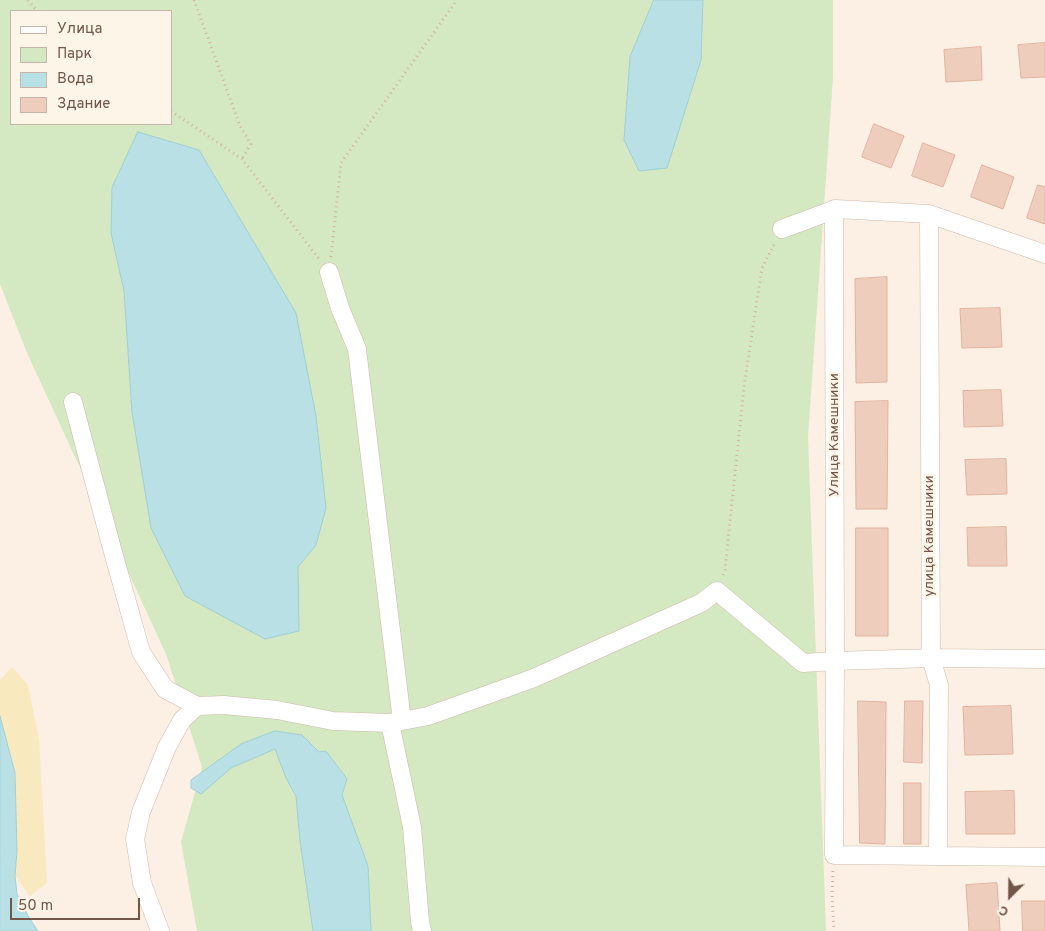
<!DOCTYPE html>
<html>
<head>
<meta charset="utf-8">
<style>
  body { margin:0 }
  #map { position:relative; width:1045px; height:931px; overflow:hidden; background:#fbf0e3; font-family:Overpass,sans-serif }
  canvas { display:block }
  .legend { position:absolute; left:10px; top:10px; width:162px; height:115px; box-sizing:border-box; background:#fef5e9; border:1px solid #c6b5a9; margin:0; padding:6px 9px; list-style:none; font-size:15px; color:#72564a }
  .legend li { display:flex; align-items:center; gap:10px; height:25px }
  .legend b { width:25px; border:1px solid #c6b5a9 }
  .north { position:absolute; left:985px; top:871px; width:50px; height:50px; -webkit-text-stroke:4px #fef5e9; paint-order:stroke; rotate:203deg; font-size:14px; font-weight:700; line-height:20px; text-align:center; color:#72564a }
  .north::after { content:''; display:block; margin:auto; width:18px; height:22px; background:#72564a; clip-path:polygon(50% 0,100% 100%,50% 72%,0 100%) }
  .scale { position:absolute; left:10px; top:898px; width:130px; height:22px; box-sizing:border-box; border:2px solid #72564a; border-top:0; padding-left:6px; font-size:15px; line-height:18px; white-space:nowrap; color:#72564a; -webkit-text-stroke:4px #fef5e9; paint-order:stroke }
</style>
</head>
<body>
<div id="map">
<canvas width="1045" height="931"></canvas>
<ul class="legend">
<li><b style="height:6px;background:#fff"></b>Улица</li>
<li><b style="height:14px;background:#d4e8c2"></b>Парк</li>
<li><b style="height:14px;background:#b9e0e4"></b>Вода</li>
<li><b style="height:14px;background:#efcdbc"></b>Здание</li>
</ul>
<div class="north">С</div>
<div class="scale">50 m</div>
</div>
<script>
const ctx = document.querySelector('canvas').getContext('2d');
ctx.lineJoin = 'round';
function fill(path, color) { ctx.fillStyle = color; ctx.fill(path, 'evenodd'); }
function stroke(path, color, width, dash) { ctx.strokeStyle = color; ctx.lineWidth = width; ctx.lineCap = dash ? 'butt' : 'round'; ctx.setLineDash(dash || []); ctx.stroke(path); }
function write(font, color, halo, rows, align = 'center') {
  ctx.font = font + ' Overpass,sans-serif'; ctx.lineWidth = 5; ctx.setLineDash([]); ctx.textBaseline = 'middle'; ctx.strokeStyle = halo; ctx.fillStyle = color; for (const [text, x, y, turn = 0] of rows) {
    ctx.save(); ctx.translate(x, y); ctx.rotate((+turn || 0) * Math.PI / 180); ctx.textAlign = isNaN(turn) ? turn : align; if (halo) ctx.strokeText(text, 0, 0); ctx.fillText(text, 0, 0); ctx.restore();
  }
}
const green = new Path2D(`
  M 0,0 L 833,0 L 833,77 L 808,437 L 826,931 L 197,931 L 181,842 L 202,767 L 166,654 L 27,353 L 0,284 ZM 11,11 L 171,11 L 171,124 L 11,124 Z`);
const sand = new Path2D(`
  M 12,667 L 28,685 L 39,739 L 47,883 L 30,896 L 15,876 L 17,851 L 15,773 L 0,716 L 0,680 Z`);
const water = new Path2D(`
  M 654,0 L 703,0 L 701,60 L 667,168 L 639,171 L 624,140 L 630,57 Z
  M 138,132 L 199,150 L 296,313 L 316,416 L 326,508 L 316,545 L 298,567 L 299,631 L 265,639 L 185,596 L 151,528 L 132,412 L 124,291 L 111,233 L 112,188 Z
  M 0,716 L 15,773 L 17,851 L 15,876 L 17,894 L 28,916 L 38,931 L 0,931 Z
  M 275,731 L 302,735 L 319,752 L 326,751 L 347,779 L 342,795 L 368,866 L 371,931 L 313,931 L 300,841 L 296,796 L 286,778 L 275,749 L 231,768 L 201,794 L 191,788 L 191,780 L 241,744 Z`);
const building = new Path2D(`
  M 1045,43 L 1045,77 L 1021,78 L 1018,45 Z
  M 981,47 L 982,80 L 946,82 L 944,50 Z
  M 874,124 L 904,136 L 891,168 L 862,157 Z
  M 923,143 L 955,155 L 943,187 L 912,176 Z
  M 982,165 L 1014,177 L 1003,209 L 971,197 Z
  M 1038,185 L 1045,187 L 1045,224 L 1027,218 Z
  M 887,277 L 887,382 L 856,383 L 855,279 Z
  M 1000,308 L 1002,347 L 962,348 L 960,309 Z
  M 1001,390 L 1003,426 L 964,427 L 963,391 Z
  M 888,401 L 887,509 L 856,509 L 855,402 Z
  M 1006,459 L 1007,494 L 967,495 L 965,460 Z
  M 1006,527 L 1007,566 L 968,566 L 967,528 Z
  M 856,528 L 888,528 L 888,636 L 856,636 Z
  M 858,701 L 886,702 L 885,844 L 860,843 Z
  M 905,701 L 923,701 L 922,763 L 904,762 Z
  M 1011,706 L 1013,754 L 965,755 L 963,707 Z
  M 904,783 L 921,783 L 921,844 L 904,844 Z
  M 1014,791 L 1015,834 L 966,834 L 965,792 Z
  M 997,883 L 1000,931 L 969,931 L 966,885 Z
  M 1022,901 L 1045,901 L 1045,931 L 1023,931 Z`);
const path = new Path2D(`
  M 28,0 L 37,11
  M 194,0 L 240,126 L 251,144 L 242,159
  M 171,111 L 242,159 L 320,260
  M 331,257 L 341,163 L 457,0
  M 723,575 L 725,570 L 744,387 L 757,300 L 762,268 L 775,243
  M 833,871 L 832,895 L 834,931`);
const minor = new Path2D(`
  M 929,214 L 931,658 L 939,685 L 938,856
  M 782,229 L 836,209 L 929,214 L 1045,254
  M 329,272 L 340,308 L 357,349 L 402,721
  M 73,402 L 111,545 L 141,652 L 165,689 L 197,706 L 224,705 L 277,710 L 333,721 L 390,723 L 402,721 L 428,716 L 534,678 L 701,603 L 717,591 L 803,663 L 835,661 L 834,209
  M 1045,659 L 931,658 L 835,661 L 834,855 L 1045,857
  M 390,723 L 412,827 L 420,922 L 422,931
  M 160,931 L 142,883 L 135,839 L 141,812 L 167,747 L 182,720 L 197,706`);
const streetNames = [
  ["Улица Камешники",835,435,-90],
  ["улица Камешники",930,536,-90]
];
fill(green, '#d4e8c2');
fill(sand, '#f9e9bf');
fill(water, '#b9e0e4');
stroke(water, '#9fd0d5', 1);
fill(building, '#efcdbc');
stroke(building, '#e1b39d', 1);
stroke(minor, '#cebaad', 19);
stroke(path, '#d4b19f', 3, [1, 4]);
stroke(minor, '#fff', 18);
write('14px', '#72564a', '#fef5e9', streetNames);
</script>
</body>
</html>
